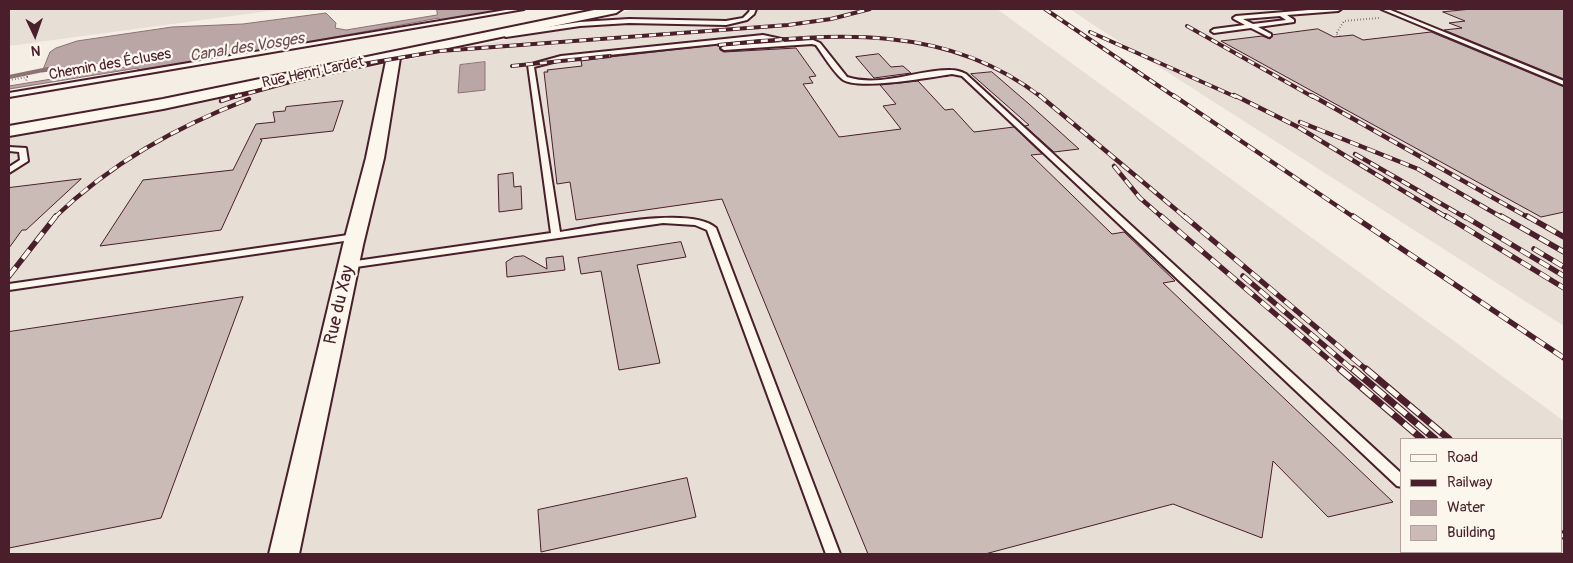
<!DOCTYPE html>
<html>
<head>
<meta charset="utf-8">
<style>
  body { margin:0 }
  #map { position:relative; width:1573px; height:563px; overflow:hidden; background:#f4eee4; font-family:Pangolin,sans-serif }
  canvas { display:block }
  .frame { position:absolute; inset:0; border:10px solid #4a1f2b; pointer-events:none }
  .legend { position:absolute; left:1400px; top:438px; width:162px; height:115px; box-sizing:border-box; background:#fbf7ec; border:1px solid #b4a19f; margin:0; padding:6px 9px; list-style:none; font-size:15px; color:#4a1f2b }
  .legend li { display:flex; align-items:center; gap:10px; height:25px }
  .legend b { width:25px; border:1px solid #b4a19f }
  .north { position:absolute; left:10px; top:10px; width:50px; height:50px; -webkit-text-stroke:4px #fbf7ec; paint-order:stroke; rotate:177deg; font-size:14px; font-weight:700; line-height:20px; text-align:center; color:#4a1f2b }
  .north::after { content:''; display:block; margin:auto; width:18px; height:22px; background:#4a1f2b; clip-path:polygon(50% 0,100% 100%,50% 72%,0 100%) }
</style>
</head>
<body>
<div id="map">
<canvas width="1573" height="563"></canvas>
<div class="frame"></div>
<ul class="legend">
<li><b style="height:6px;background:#fbf7ec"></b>Road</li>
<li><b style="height:6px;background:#4a1f2b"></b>Railway</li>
<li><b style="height:14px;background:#baa7a5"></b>Water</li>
<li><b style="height:14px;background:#cabbb6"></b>Building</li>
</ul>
<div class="north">N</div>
</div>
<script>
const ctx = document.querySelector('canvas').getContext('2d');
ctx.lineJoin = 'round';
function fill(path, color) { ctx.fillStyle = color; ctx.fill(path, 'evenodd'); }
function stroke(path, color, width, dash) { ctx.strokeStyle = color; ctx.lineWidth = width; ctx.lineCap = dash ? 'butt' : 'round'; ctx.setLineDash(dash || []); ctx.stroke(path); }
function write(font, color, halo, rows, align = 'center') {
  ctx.font = font + ' Pangolin,sans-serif'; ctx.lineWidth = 4.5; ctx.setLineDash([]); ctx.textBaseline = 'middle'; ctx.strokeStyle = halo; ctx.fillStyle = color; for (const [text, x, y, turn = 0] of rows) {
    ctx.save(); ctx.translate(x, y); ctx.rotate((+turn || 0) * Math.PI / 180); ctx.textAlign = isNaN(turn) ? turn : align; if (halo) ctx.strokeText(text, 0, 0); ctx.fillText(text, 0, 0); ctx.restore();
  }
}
const built = new Path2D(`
  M 9,9 L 284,9 L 9,46 Z
  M 635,9 L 997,9 L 1564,421 L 1564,554 L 9,554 L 9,134 L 96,123 L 598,21 ZM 1402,439 L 1562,439 L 1562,552 L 1402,552 Z
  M 1070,9 L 1564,9 L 1564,326 L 1089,22 Z`);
const water = new Path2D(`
  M 437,9 L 513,9 L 440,20 L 439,18 L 219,58 L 138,70 L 138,68 L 9,89 L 9,86 L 137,65 L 139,59 L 135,58 L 42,72 L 50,52 L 56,48 L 77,41 L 172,27 L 243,24 L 326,13 L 336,23 L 335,28 L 346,30 L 437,15 Z
  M 485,62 L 485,90 L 458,93 L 460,65 Z`);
const stream = new Path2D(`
  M 9,77 L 48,69`);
const building = new Path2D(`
  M 1472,9 L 1564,9 L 1564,79 L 1444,30 L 1462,28 L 1449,23 L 1465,21 L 1443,12 Z
  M 1318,29 L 1334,37 L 1353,35 L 1363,40 L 1431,32 L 1564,87 L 1564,212 L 1541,217 L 1221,41 L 1262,36 L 1270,39 L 1273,35 Z
  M 719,45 L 720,50 L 724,52 L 796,48 L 816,76 L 809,77 L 813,83 L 803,84 L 839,137 L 901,129 L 883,106 L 896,104 L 880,85 L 918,81 L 945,110 L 953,109 L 974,132 L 1014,127 L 1042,154 L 1031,155 L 1112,234 L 1124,232 L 1175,281 L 1163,283 L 1393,502 L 1328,517 L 1273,461 L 1262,538 L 1173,504 L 985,554 L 868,554 L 722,199 L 576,220 L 570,182 L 557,184 L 544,72 L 548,72 L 547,70 L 582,66 L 581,61 L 610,57 Z
  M 879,54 L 891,67 L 903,66 L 911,73 L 874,78 L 856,57 Z
  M 992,72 L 1029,104 L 1079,149 L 1054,152 L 1025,126 L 1029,125 L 971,74 Z
  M 343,101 L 333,131 L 260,139 L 262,140 L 221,230 L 100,246 L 143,180 L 233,170 L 256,124 L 275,122 L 273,112 L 285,111 L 286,107 Z
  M 513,173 L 514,187 L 521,186 L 522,209 L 499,212 L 498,175 Z
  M 81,179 L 26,230 L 22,230 L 9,248 L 9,188 Z
  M 681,242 L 686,257 L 637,265 L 660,363 L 619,370 L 601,271 L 581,274 L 578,258 Z
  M 524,256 L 547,269 L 546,258 L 563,256 L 565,270 L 507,277 L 506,262 L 514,257 Z
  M 243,297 L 161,518 L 9,548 L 9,332 Z
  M 687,478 L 696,517 L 541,552 L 538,510 Z`);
const path = new Path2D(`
  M 1340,36 L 1336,34 L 1344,21 L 1379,18
  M 9,80 L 27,77 L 26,81`);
const lane = new Path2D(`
  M 512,9 L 524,9 L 9,97 L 9,93 Z
  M 750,9 L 756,9 L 754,14 L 747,20 L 726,25 L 629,23 L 580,26 L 506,37 L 503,35 L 506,33 L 580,22 L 629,19 L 726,21 L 743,18 L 749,12 Z
  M 1321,9 L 1341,9 L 1338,11 L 1287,15 L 1294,20 L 1294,22 L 1258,27 L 1271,34 L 1271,36 L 1269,37 L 1251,28 L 1214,33 L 1211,31 L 1214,29 L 1245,25 L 1234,19 L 1233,18 L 1236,16 ZM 1280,16 L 1286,20 L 1253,24 L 1243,19 Z
  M 1381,9 L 1388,9 L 1564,81 L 1564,85 Z
  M 763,35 L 786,40 L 783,42 L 763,39 L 561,60 L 534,67 L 560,232 C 593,227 691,205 716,228 L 840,554 L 826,554 L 707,230 L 695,225 L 663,223 L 349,268 L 344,265 L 349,262 L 551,233 L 528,65 L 561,56 Z
  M 813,40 L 820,43 L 847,77 C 881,88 918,69 951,70 C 956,70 962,72 966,74 L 1402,474 L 1402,487 L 1397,486 L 962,76 L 952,74 C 932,77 856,91 842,79 C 832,70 824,56 816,45 L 812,44 L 724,50 L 721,48 L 724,46 Z
  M 9,147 L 26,148 L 28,161 L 9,173 L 9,167 L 20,160 L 19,152 L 9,151 Z
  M 355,234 L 360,237 L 358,239 L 9,290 L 9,284 Z
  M 1442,552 L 1456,552 L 1455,554 L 1441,554 Z`);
const street = new Path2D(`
  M 599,9 L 622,9 L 616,13 L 400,58 L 384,158 L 363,245 L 299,554 L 269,554 L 343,245 L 366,158 L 386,61 L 163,109 L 9,136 L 9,126 L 163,99 Z`);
const railFar3 = new Path2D(`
  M 1045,9 L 1175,97
  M 1187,26 L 1313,97
  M 1090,32 L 1236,97
  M 719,45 C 833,34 945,22 1041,97
  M 512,66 L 610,56
  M 235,97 L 345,67 L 440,51 L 788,25 L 831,19 L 870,9`);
const railFar2 = new Path2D(`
  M 1039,95 L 1186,218
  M 1173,95 L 1355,218
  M 1234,95 L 1298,127 L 1448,218
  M 1311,95 L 1529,218
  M 221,101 L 239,95
  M 1300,122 L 1418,169 L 1503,218
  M 1355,154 L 1466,218
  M 1114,166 L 1140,198 L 1163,218
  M 54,218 C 111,163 176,127 249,99`);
const railFar1 = new Path2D(`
  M 1161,216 L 1342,371
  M 1184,216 L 1368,371
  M 1353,216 L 1564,358
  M 1446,216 L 1564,288
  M 1464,216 L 1564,276
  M 1501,216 L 1564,252
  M 1527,216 L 1564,237
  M 1534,249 L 1564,267
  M 9,276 L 56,216
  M 1243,276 L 1354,371`);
const rail = new Path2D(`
  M 1340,369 L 1422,439
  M 1353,369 L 1435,439
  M 1366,369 L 1449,439
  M 1562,534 L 1564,536`);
const farStreetnames = [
  ["Chemin des Écluses",110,65,-10],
  ["Rue Henri Lardet",313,73,-12]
];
const farWaternames = [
  ["Canal des Vosges",247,48,-9]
];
const streetNames = [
  ["Rue du Xay",340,305,-77]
];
fill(built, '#e7dfd6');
fill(water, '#baa7a5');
stroke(water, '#8d7174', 1);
stroke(stream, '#8d7174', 4);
fill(building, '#cabbb6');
stroke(building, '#4a1f2b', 1);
stroke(lane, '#4a1f2b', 4);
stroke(street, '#4a1f2b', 4);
stroke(path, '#4a1f2b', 2, [0.5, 2.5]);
fill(lane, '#fbf7ec');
fill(street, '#fbf7ec');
stroke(railFar3, '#4a1f2b', 4);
stroke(railFar2, '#4a1f2b', 4.5);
stroke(railFar1, '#4a1f2b', 5.5);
stroke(rail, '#4a1f2b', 7);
stroke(railFar3, '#fbf7ec', 2.5, [7]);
stroke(railFar2, '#fbf7ec', 3, [9]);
stroke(railFar1, '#fbf7ec', 4, [11]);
stroke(rail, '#fbf7ec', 5, [14]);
write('15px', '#4a1f2b', '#fbf7ec', farStreetnames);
write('italic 16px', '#714f56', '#fbf7ec', farWaternames);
write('18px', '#4a1f2b', '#fbf7ec', streetNames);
</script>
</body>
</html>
